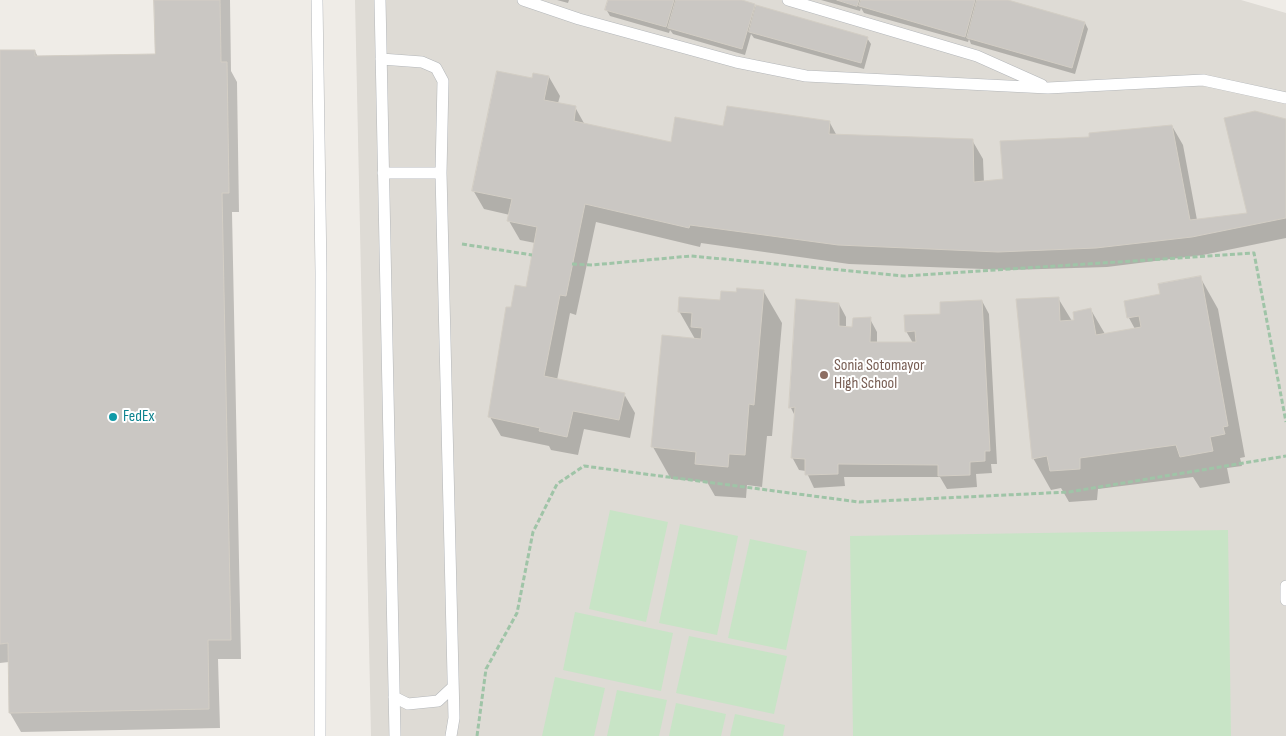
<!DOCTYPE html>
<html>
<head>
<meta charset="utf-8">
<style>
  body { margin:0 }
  canvas { display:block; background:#efece7 }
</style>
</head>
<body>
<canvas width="1286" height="736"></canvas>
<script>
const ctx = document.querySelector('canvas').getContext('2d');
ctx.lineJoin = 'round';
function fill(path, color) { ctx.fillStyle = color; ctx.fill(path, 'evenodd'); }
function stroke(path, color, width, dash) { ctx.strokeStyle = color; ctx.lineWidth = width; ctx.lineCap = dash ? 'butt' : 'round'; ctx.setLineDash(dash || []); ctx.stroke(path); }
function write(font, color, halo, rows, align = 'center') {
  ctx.font = font + ' "Sofia Sans Condensed",sans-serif'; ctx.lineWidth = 4; ctx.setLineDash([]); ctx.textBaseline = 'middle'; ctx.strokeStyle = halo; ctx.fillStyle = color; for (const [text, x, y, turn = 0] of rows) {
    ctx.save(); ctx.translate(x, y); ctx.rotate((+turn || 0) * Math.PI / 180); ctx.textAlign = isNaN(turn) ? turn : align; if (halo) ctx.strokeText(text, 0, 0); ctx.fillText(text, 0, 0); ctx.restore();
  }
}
const education = new Path2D(`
  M 355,0 L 1241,0 L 1286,13 L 1286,736 L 371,736 Z`);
const green = new Path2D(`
  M 610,510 L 668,522 L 646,622 L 589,609 Z
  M 680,524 L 738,536 L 717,635 L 659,623 Z
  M 1228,530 L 1231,736 L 853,736 L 850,536 Z
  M 750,539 L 807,551 L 786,650 L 728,638 Z
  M 575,612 L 673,633 L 661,691 L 563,670 Z
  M 689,636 L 787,656 L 774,714 L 676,693 Z
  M 555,677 L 605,688 L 594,736 L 542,736 Z
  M 617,690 L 667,700 L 659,736 L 607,736 Z
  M 676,703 L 726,714 L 721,736 L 669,736 Z
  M 735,714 L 785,725 L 783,736 L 730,736 Z`);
const shadow = new Path2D(`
  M 155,0 L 230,0 L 231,71 L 237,82 L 239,212 L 232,212 L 241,659 L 218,659 L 220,728 L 21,732 L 10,713 L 9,662 L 0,663 L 0,51 L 35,51 L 38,57 L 156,55 Z
  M 557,0 L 569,0 L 568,3 Z
  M 609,0 L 737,0 L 754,5 L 757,9 L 867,38 L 871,44 L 864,69 L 754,38 L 751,34 L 745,55 L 673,34 L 670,30 L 669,33 L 610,16 L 606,9 Z
  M 821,0 L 1004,0 L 1085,23 L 1088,29 L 1075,74 L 971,44 L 969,39 L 968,42 L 864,13 L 861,8 L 860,11 Z
  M 549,77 L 560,96 L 558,103 L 575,107 L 585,125 L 672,143 L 725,127 L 830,123 L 837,136 L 972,140 L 983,159 L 984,183 L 1005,180 L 1090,138 L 1172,126 L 1183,145 L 1197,220 L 1249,214 L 1286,120 L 1286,238 L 1203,255 L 1107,267 L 1010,270 L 849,264 L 701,243 L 700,247 L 596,222 L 576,315 L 570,313 L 557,380 L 624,394 L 635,413 L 630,438 L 584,429 L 578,455 L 551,450 L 549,446 L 501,436 L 490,417 L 512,308 L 527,289 L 535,243 L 520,240 L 509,221 L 510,215 L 484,209 L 473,190 L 533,80 Z
  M 1200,277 L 1218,309 L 1245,457 L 1240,458 L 1242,466 L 1227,468 L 1230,483 L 1200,488 L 1193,477 L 1098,489 L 1097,500 L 1069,502 L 1061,488 L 1051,490 L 1033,458 L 1058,298 L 1072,321 L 1091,310 L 1105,334 L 1135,329 L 1129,318 L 1126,302 L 1162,295 Z
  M 764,292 L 782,323 L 772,436 L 767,436 L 762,487 L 747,485 L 746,498 L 715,496 L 707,482 L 671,479 L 653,447 L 695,339 L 679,311 L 721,302 L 738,294 Z
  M 982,301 L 989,314 L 997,464 L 991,464 L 992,473 L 976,474 L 977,487 L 947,489 L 940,477 L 844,477 L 845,486 L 814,488 L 806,471 L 799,470 L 792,457 L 795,416 L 791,408 L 839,304 L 846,317 L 846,328 L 853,328 L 870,319 L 877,332 L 877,344 L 913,343 L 906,331 L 942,315 Z`);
const building = new Path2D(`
  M 154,0 L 220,0 L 221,62 L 227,62 L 229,193 L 222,193 L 231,640 L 208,640 L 209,709 L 9,713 L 8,643 L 0,644 L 0,50 L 35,50 L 35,56 L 155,54 Z
  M 608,0 L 674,0 L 666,27 L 605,10 Z
  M 676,0 L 742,0 L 755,4 L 742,49 L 668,28 Z
  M 837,0 L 859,0 L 857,6 Z
  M 861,0 L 975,0 L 965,37 L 859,6 Z
  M 977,0 L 1008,0 L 1085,22 L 1072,68 L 967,38 Z
  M 756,5 L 868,37 L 861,63 L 749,32 Z
  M 497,71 L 532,78 L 533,73 L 549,76 L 544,100 L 576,106 L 574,121 L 671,142 L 675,117 L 723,126 L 727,106 L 830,121 L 829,134 L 973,139 L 974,182 L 1003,179 L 1000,141 L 1089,137 L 1089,133 L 1172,125 L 1190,220 L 1247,213 L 1224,118 L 1255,111 L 1286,119 L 1286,218 L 1192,237 L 1096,248 L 998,252 L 838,245 L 690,225 L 689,228 L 585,204 L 566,296 L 560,295 L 544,376 L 625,393 L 619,420 L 573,411 L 567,437 L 539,431 L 540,428 L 488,417 L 506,307 L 511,307 L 515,285 L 526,287 L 537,227 L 507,221 L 512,199 L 472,191 Z
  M 1201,276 L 1228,426 L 1223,427 L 1225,434 L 1210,437 L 1213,451 L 1180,457 L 1176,445 L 1080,458 L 1080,469 L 1050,471 L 1047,456 L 1032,459 L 1016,299 L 1059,297 L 1060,321 L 1074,320 L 1073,312 L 1091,308 L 1096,335 L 1141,327 L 1139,316 L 1127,318 L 1124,301 L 1160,294 L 1158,284 Z
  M 737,288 L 764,290 L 754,405 L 749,404 L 745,455 L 729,454 L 728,467 L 695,464 L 696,452 L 651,447 L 662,335 L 701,339 L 702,328 L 691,327 L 692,313 L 678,312 L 679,297 L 720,300 L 721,291 L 736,292 Z
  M 796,299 L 839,303 L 839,326 L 852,327 L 853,318 L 871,317 L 870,342 L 916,342 L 915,331 L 905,332 L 904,315 L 940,314 L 940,302 L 982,300 L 990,451 L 985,451 L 985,461 L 970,462 L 970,475 L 938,476 L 938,465 L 838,464 L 838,474 L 805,475 L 805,459 L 791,458 L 795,407 L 789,408 Z`);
const path = new Path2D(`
  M 462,244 L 532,255
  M 572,264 L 592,265 L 691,256 L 904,276 L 1254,253 L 1286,422
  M 477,736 L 486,669 L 517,613 L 533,532 L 557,484 L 584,466 L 859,502 L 1069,492 L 1286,456`);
const service = new Path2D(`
  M 317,0 L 321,273 L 320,736
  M 380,0 L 395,736
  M 523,0 L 579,19 L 736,62 L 806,76 L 1048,88 L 1203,80 L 1286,98
  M 788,0 L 977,56 L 1042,85
  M 381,59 L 422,62 L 436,68 L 443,81 L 441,173 L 454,718 L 451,736
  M 383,173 L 441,173
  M 1286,586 L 1286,600
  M 394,697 L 408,704 L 438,701 L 453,687`);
const markers = [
  [824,375,5,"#8d6e63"],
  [113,417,5,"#0f9aa8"]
];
const educationNames = [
  ["Sonia Sotomayor",834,366],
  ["High School",834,384]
];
const cultureNames = [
  ["FedEx",123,417]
];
fill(education, '#dedbd5');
fill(green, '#c8e4c6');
fill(shadow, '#0003');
fill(building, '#cac7c3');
stroke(building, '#d3cec5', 1);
stroke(service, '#b4b7ba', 12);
stroke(path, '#9fc4a7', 3, [5, 2.5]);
stroke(service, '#fff', 11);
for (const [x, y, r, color] of markers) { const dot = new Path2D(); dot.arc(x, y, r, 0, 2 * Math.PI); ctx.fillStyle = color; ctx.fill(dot); stroke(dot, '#fff', 2); }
write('16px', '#785e54', '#fff', educationNames, 'left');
write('16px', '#0d838f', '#fff', cultureNames, 'left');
</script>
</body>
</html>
